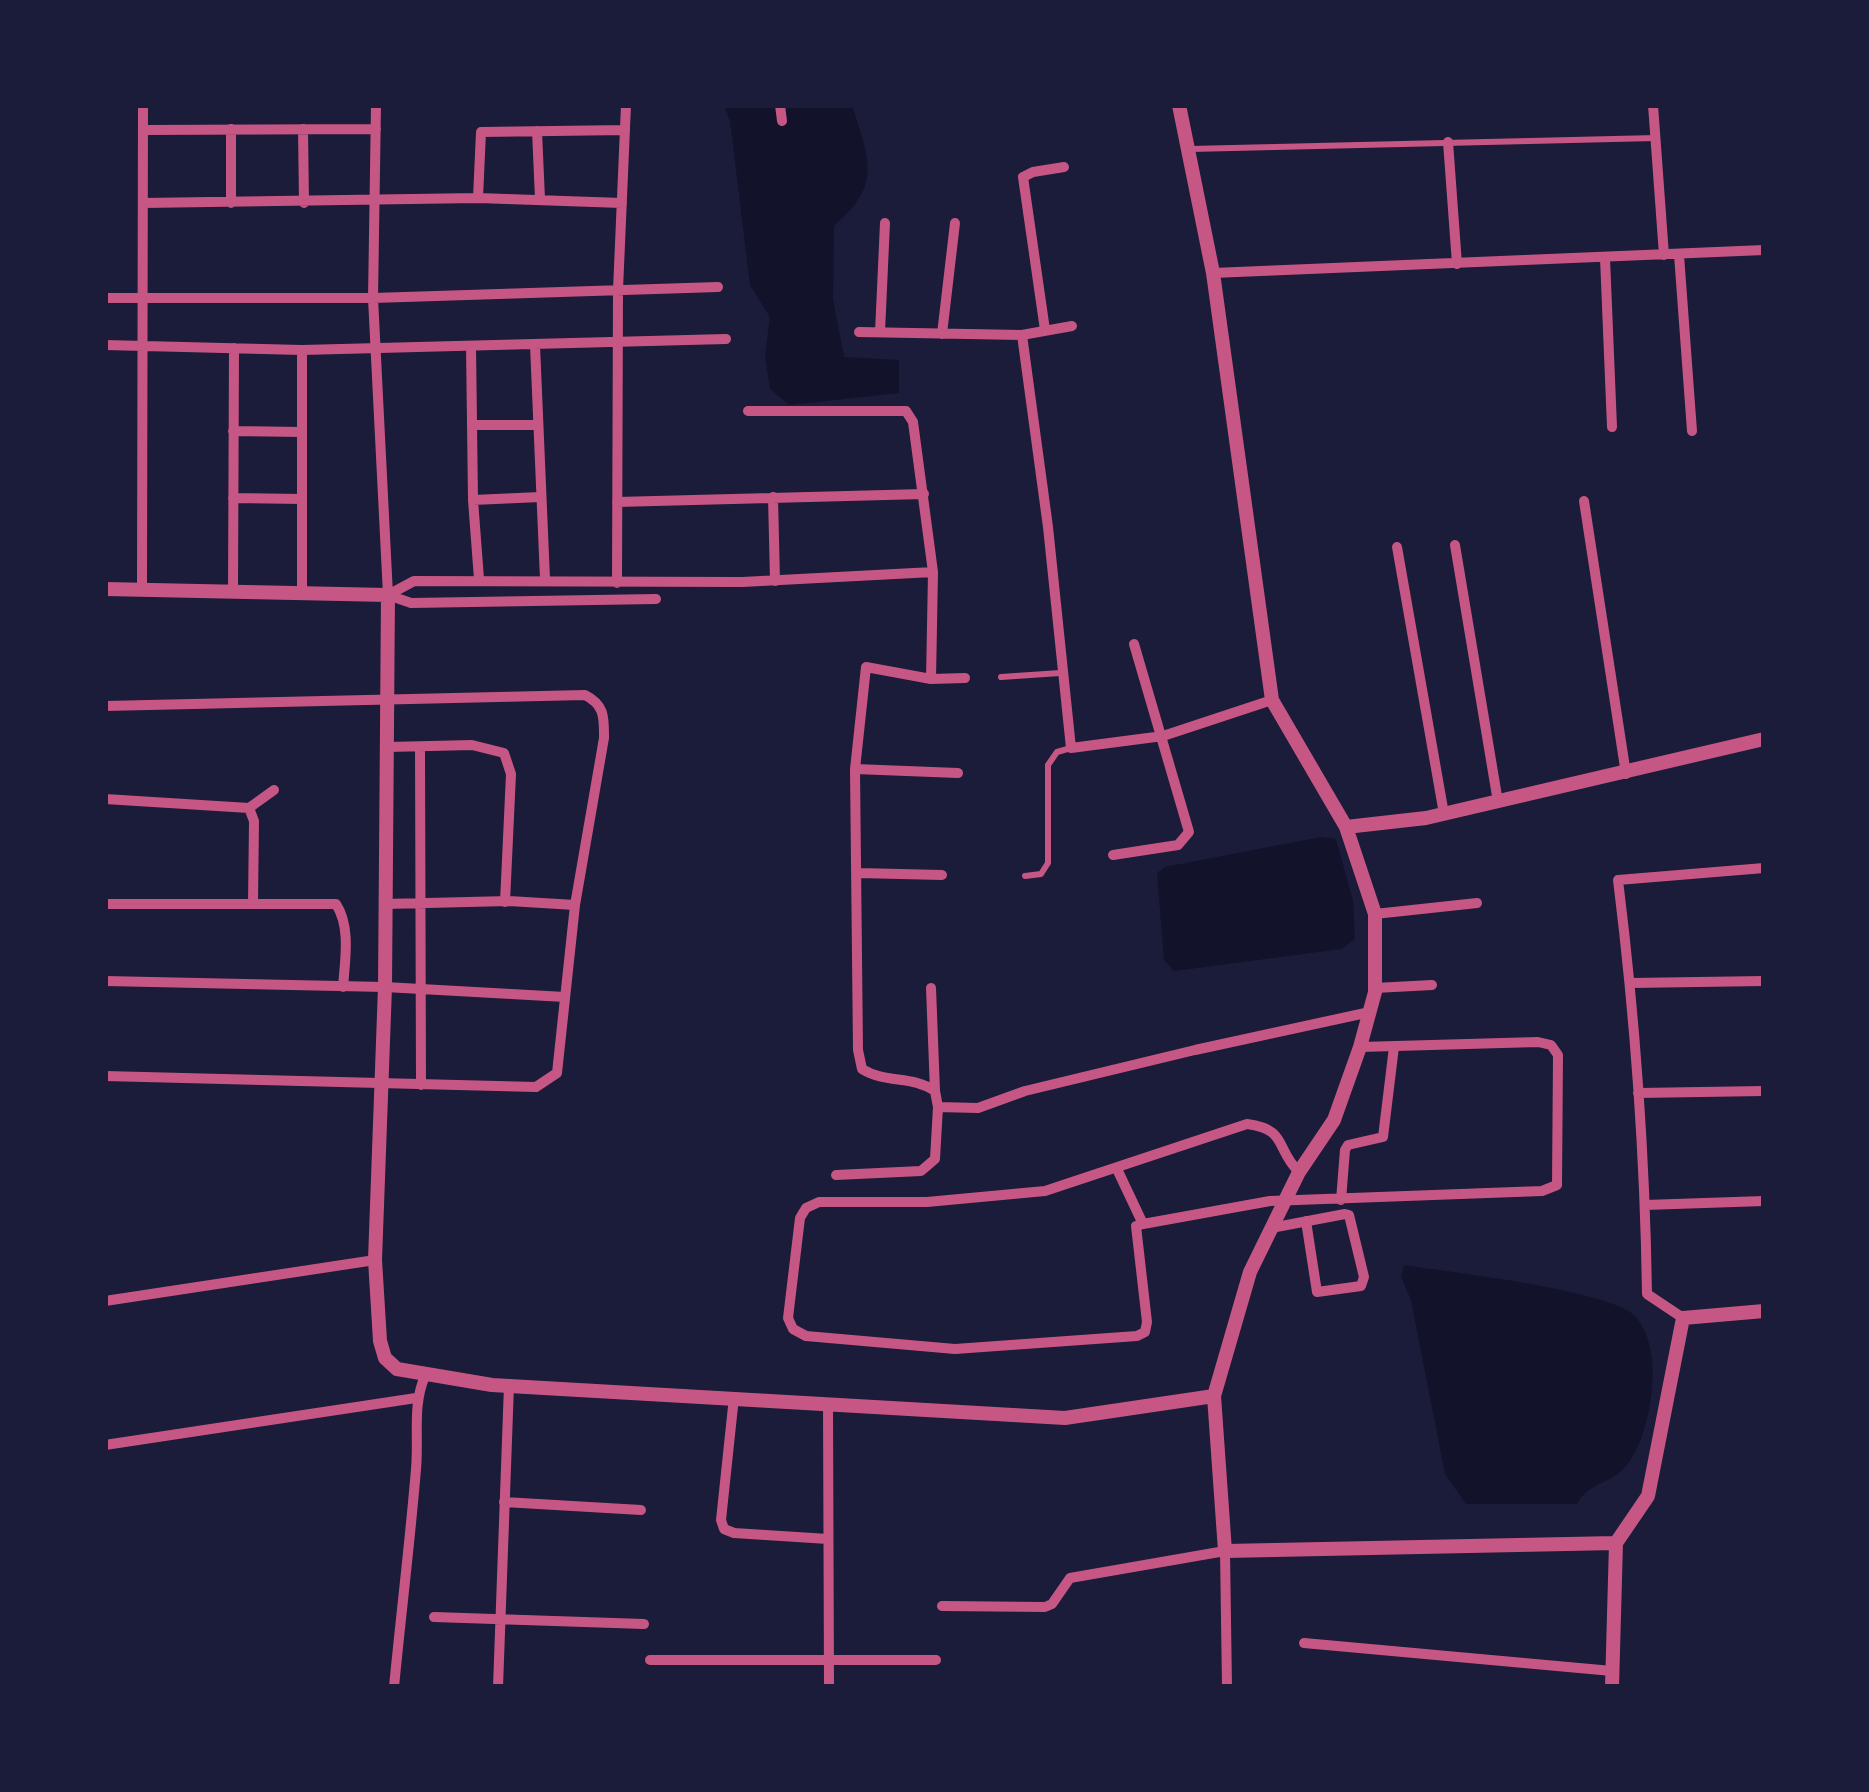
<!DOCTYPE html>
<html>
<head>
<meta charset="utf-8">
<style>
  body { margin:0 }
  #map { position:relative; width:1869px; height:1792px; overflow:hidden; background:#1b1b3a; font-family:"Work Sans",sans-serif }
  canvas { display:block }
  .frame { position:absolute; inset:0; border:108px solid #1b1b3a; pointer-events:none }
</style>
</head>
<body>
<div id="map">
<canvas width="1869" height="1792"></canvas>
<div class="frame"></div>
</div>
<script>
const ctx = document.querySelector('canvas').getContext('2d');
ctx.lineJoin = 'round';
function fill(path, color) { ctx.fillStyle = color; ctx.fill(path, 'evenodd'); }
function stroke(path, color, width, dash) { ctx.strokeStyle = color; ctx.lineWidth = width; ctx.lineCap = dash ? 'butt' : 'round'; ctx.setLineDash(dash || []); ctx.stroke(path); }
const water = new Path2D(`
  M 724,105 L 852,105 C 869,160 883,184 834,226 L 833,299 L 844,357 L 899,360 L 899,393 L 789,405 L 770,389 L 765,355 L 770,317 L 750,285 L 730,121 Z
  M 1321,837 L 1336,839 L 1353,901 L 1355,939 L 1341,949 L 1174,971 L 1164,960 L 1157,873 L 1165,867 Z
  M 1404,1265 C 1447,1272 1613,1290 1636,1317 C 1660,1346 1654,1400 1643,1433 C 1640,1443 1633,1458 1626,1466 C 1613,1483 1587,1483 1577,1504 L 1466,1504 L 1445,1474 L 1411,1300 L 1401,1277 Z`);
const service = new Path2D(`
  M 1190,149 L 1656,138
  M 1001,677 L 1060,673
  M 1025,876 L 1041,874 L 1048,863 L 1048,765 L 1057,752 L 1071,748`);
const minor = new Path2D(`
  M 376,105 L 373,298 L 388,595
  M 780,105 L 782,121
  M 1653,105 L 1664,255
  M 231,129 L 231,203
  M 303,129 L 304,203
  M 143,130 L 376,129
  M 537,131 L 540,199
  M 1448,142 L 1457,264
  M 478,198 L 481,132 L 625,130
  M 143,203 L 478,198 L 622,203
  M 1679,255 L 1692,431
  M 1605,258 L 1612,427
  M 1213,273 L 1764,250
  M 105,298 L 373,298 L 718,287
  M 1045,330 L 1023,177 L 1033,172 L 1064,167
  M 859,332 L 1022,335 L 1072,326
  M 880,332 L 885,223
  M 942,334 L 955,223
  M 1022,335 L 1048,527 L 1071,748 L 1163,736 L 1272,700
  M 105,345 L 302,350 L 726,339
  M 535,345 L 545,579
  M 471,346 L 473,500 L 479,579
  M 302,350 L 302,592
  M 748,411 L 906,411 L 913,422 L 933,572
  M 473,425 L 538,425
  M 233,431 L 302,432
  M 773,497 L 775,581
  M 233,498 L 302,499
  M 473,500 L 540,497
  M 1584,501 L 1626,774
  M 617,502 L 924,494
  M 1455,545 L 1498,802
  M 1397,547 L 1444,814
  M 617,583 L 618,290 L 626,105
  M 142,590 L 143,105
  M 233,591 L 234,348
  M 388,595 L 414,581 L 742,582 L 933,572 L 931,679 L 866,667 L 855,769 L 858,1050 L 862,1069 C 886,1084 912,1075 935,1091 L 938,1107 L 978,1108 L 1025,1091 L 1195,1050 L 1370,1012
  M 388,595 L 411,603 L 656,599
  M 931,679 L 965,678
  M 105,706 L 585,695 C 605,705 604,718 604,738 L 575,905 L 557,1073 L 536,1087 L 105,1076
  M 388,747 L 472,745 L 504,753 L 511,774 L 505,902
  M 420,747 L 421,1085
  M 855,769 L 958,773
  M 105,799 L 249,808 L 254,821 L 253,903
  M 249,808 L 274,790
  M 1113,855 L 1178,845 L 1189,832 L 1134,644
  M 858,873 L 942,875
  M 105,904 L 336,904 C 351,927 345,960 343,987
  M 385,904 L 509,901 L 575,905
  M 1375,914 L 1477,903
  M 105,981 L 385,987 L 565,997
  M 1631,983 L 1764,981
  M 931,988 L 935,1091
  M 1375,988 L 1432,985
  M 1638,1093 L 1764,1091
  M 1117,1169 L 1143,1224 L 1136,1226 L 1147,1322 L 1145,1332 L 1137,1336 L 955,1349 L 806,1336 L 793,1329 L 788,1318 L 800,1218 L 806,1208 L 819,1202 L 927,1202 L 1045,1191 L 1247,1124 C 1288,1129 1275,1149 1299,1172
  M 836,1175 L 921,1171 L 935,1159 L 938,1107
  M 1341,1200 L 1345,1150 L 1348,1145 L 1383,1137 L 1394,1047
  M 1645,1205 L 1764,1201
  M 1143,1224 L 1270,1201 L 1542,1191 L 1557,1185 L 1558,1055 L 1551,1045 L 1538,1042 L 1360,1047
  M 1271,1228 L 1345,1214 L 1349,1215 L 1364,1277 L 1361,1286 L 1317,1292 L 1306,1221
  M 105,1301 L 375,1260
  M 1683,1318 L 1647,1294 C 1645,1156 1635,1017 1618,880 L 1764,868
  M 734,1397 L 721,1520 L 724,1529 L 734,1533 L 828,1539
  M 828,1403 L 829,1687
  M 105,1445 L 416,1398
  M 504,1502 L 641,1510
  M 942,1606 L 1045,1607 L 1052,1604 L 1070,1578 L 1225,1551 L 1227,1687
  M 434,1617 L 644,1624
  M 1304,1643 L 1612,1671
  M 650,1660 L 936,1660
  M 394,1687 C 401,1614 410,1542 416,1469 C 419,1437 412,1406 425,1376
  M 498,1687 L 509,1385`);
const tertiary = new Path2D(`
  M 1179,105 L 1213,273 L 1272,700 L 1346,827 L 1375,914 L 1375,992 L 1360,1047 L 1334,1120 L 1299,1172 L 1250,1272 L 1214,1396 L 1225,1551 L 1616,1543 L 1648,1496 L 1683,1318 L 1764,1311
  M 105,589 L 388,595 L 385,987 L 375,1260 L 380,1341 L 385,1358 L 397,1369 L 492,1385 L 1065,1418 L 1214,1396
  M 1346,827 L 1426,818 L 1764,739
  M 1612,1687 L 1616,1543`);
fill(water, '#12122b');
stroke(service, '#c65784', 6);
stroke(minor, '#c65784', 10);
stroke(tertiary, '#c65784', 14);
</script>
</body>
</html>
